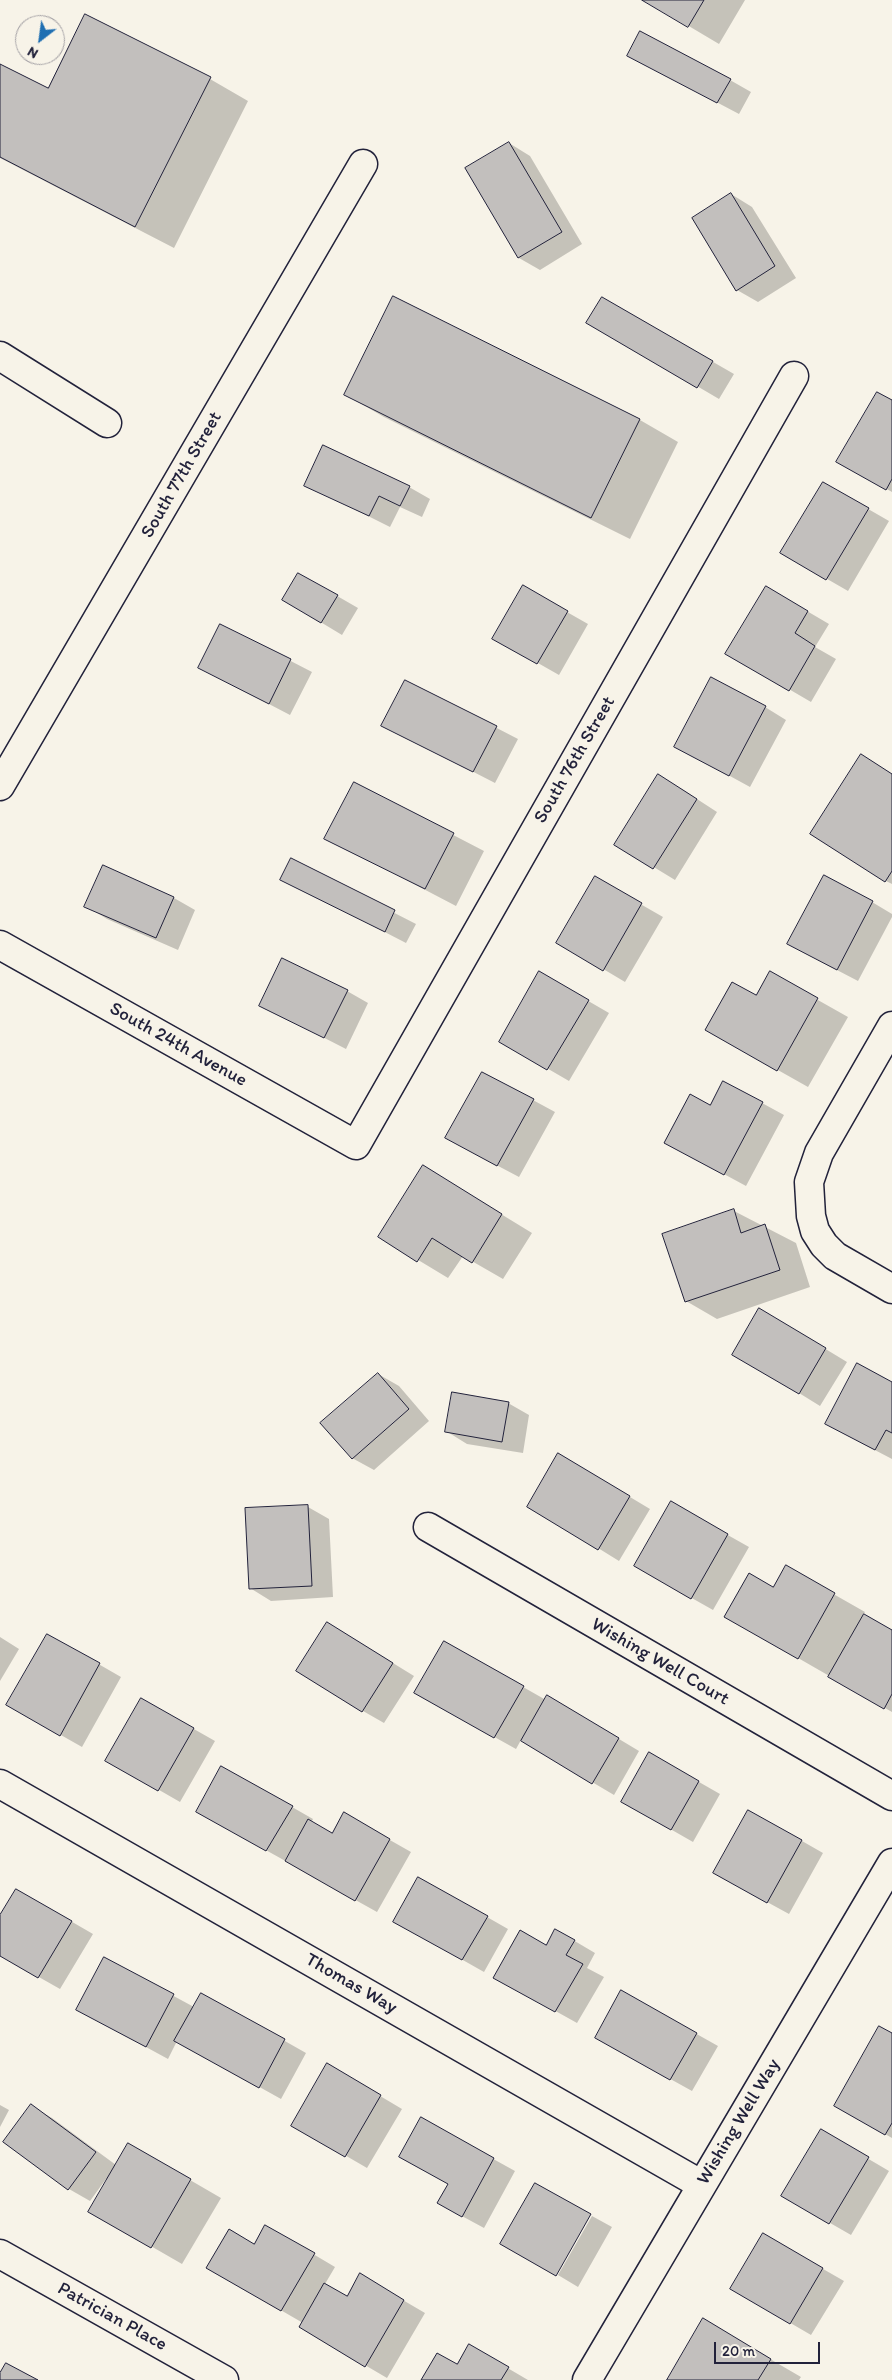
<!DOCTYPE html>
<html>
<head>
<meta charset="utf-8">
<style>
  body { margin:0 }
  #map { position:relative; width:892px; height:2380px; overflow:hidden; background:#f7f3e8; font-family:Itim,sans-serif }
  canvas { display:block }
  .north { position:absolute; left:15px; top:15px; width:50px; height:50px; box-sizing:border-box; background:#f7f3e8; border:1px solid #a29fa3; border-radius:50%; rotate:210deg; font-size:14px; font-weight:700; line-height:20px; text-align:center; color:#22223b }
  .north::after { content:''; display:block; margin:auto; width:18px; height:22px; background:#1f6fb2; clip-path:polygon(50% 0,100% 100%,50% 72%,0 100%) }
  .scale { position:absolute; left:714px; top:2342px; width:106px; height:22px; box-sizing:border-box; border:2px solid #22223b; border-top:0; padding-left:6px; font-size:15px; line-height:18px; white-space:nowrap; color:#22223b; -webkit-text-stroke:4px #f7f3e8; paint-order:stroke }
</style>
</head>
<body>
<div id="map">
<canvas width="892" height="2380"></canvas>
<div class="north">N</div>
<div class="scale">20 m</div>
</div>
<script>
const ctx = document.querySelector('canvas').getContext('2d');
ctx.lineJoin = 'round';
function fill(path, color) { ctx.fillStyle = color; ctx.fill(path, 'evenodd'); }
function stroke(path, color, width, dash) { ctx.strokeStyle = color; ctx.lineWidth = width; ctx.lineCap = dash ? 'butt' : 'round'; ctx.setLineDash(dash || []); ctx.stroke(path); }
function write(font, color, halo, rows, align = 'center') {
  ctx.font = font + ' Itim,sans-serif'; ctx.lineWidth = 4; ctx.setLineDash([]); ctx.textBaseline = 'middle'; ctx.strokeStyle = halo; ctx.fillStyle = color; for (const [text, x, y, turn = 0] of rows) {
    ctx.save(); ctx.translate(x, y); ctx.rotate((+turn || 0) * Math.PI / 180); ctx.textAlign = isNaN(turn) ? turn : align; if (halo) ctx.strokeText(text, 0, 0); ctx.fillText(text, 0, 0); ctx.restore();
  }
}
const shadow = new Path2D(`
  M 645,0 L 745,0 L 719,44 Z
  M 0,65 L 48,89 L 210,79 L 248,101 L 174,248 L 0,158 Z
  M 650,67 L 730,80 L 751,92 L 739,114 Z
  M 509,143 L 530,156 L 582,244 L 540,270 L 519,258 L 466,168 Z
  M 731,194 L 752,207 L 796,278 L 758,302 L 737,290 Z
  M 394,298 L 640,420 L 678,442 L 630,539 L 384,417 L 346,395 Z
  M 602,298 L 734,374 L 719,399 L 588,322 Z
  M 892,402 L 892,492 L 838,461 Z
  M 823,483 L 889,521 L 848,591 L 782,553 Z
  M 306,485 L 409,487 L 430,499 L 422,517 L 400,507 L 390,527 Z
  M 299,574 L 358,608 L 342,635 L 284,600 Z
  M 523,587 L 588,624 L 559,675 L 494,638 Z
  M 766,587 L 829,624 L 815,647 L 836,659 L 811,702 L 727,653 Z
  M 221,625 L 312,672 L 290,715 L 200,668 Z
  M 406,681 L 518,739 L 495,783 L 382,725 Z
  M 765,707 L 786,720 L 750,787 L 697,758 Z
  M 861,756 L 892,774 L 892,884 L 886,881 Z
  M 355,784 L 484,851 L 456,906 L 326,838 Z
  M 680,788 L 717,812 L 675,880 L 616,844 Z
  M 291,860 L 416,924 L 406,943 L 282,879 Z
  M 103,867 L 174,898 L 195,910 L 178,950 L 107,919 L 86,906 Z
  M 595,878 L 663,917 L 625,982 L 558,942 Z
  M 872,902 L 892,914 L 892,917 L 858,981 L 810,956 Z
  M 540,973 L 609,1013 L 569,1081 L 500,1041 Z
  M 770,973 L 848,1017 L 808,1087 L 737,1047 L 757,997 Z
  M 347,991 L 368,1003 L 346,1049 L 260,1005 Z
  M 483,1073 L 555,1112 L 519,1177 L 468,1150 Z
  M 762,1103 L 784,1115 L 746,1186 L 687,1154 L 711,1107 Z
  M 424,1167 L 532,1233 L 503,1279 L 463,1256 L 448,1278 L 380,1237 Z
  M 734,1211 L 796,1243 L 810,1287 L 717,1319 L 686,1301 Z
  M 781,1322 L 847,1362 L 820,1406 L 799,1393 Z
  M 378,1374 L 399,1386 L 429,1421 L 374,1470 L 352,1458 Z
  M 892,1383 L 892,1459 L 848,1436 Z
  M 508,1403 L 529,1415 L 523,1453 L 467,1444 L 446,1431 Z
  M 580,1467 L 650,1509 L 619,1561 L 598,1548 Z
  M 671,1503 L 749,1547 L 713,1610 L 635,1566 Z
  M 308,1507 L 329,1519 L 333,1597 L 271,1601 L 250,1588 Z
  M 786,1567 L 865,1612 L 863,1615 L 892,1631 L 892,1712 L 725,1616 L 774,1589 Z
  M 48,1635 L 121,1677 L 82,1747 L 8,1705 Z
  M 349,1636 L 414,1676 L 384,1723 L 363,1711 Z
  M 0,1637 L 19,1649 L 0,1681 Z
  M 523,1687 L 546,1700 L 569,1709 L 639,1751 L 614,1795 L 521,1740 L 516,1749 L 437,1705 Z
  M 141,1699 L 215,1741 L 180,1802 L 107,1760 Z
  M 650,1754 L 720,1794 L 693,1842 L 623,1802 Z
  M 292,1807 L 313,1819 L 311,1823 L 332,1835 L 344,1814 L 411,1852 L 377,1912 L 219,1824 Z
  M 802,1841 L 823,1853 L 789,1914 L 736,1885 Z
  M 17,1890 L 93,1934 L 60,1989 L 0,1955 L 0,1918 Z
  M 487,1917 L 508,1929 L 484,1972 L 415,1933 Z
  M 556,1930 L 595,1953 L 587,1968 L 604,1977 L 577,2023 L 516,1989 L 547,1946 Z
  M 105,1959 L 194,2007 L 202,1994 L 306,2053 L 281,2099 L 177,2041 L 168,2059 L 78,2010 Z
  M 622,1992 L 718,2046 L 692,2091 L 618,2050 Z
  M 892,2035 L 892,2138 L 835,2105 Z
  M 328,2065 L 402,2109 L 367,2168 L 293,2125 Z
  M 0,2105 L 9,2110 L 0,2127 Z
  M 31,2106 L 52,2118 L 116,2165 L 128,2144 L 221,2198 L 182,2264 L 90,2211 L 108,2180 L 106,2179 L 90,2201 L 69,2189 Z
  M 421,2119 L 515,2171 L 484,2228 L 460,2215 L 450,2184 Z
  M 821,2131 L 889,2171 L 851,2235 L 783,2196 Z
  M 592,2216 L 612,2227 L 578,2287 L 558,2275 Z
  M 266,2226 L 335,2267 L 325,2284 L 347,2297 L 360,2275 L 425,2313 L 387,2378 L 300,2327 L 303,2323 L 208,2268 L 254,2245 Z
  M 764,2235 L 844,2281 L 811,2335 L 732,2289 Z
  M 734,2338 L 801,2377 L 799,2380 L 668,2380 Z
  M 470,2346 L 528,2380 L 422,2380 L 458,2366 Z`);
const building = new Path2D(`
  M 642,0 L 704,0 L 688,27 Z
  M 85,14 L 211,77 L 135,227 L 0,157 L 0,64 L 48,88 Z
  M 640,31 L 731,79 L 717,103 L 627,56 Z
  M 509,142 L 562,232 L 518,258 L 465,168 Z
  M 731,193 L 775,266 L 736,291 L 692,218 Z
  M 393,296 L 640,419 L 591,518 L 344,395 Z
  M 602,297 L 713,361 L 697,388 L 586,323 Z
  M 877,392 L 892,400 L 892,479 L 886,490 L 836,462 Z
  M 323,445 L 410,486 L 400,506 L 379,496 L 369,516 L 304,486 Z
  M 823,482 L 869,508 L 826,580 L 780,553 Z
  M 298,573 L 338,595 L 321,623 L 282,600 Z
  M 523,585 L 568,611 L 537,664 L 492,639 Z
  M 766,586 L 808,611 L 795,633 L 815,646 L 789,691 L 725,654 Z
  M 220,624 L 291,659 L 269,704 L 198,668 Z
  M 711,677 L 766,706 L 729,776 L 674,747 Z
  M 405,680 L 497,726 L 473,772 L 381,726 Z
  M 861,754 L 892,774 L 892,871 L 885,882 L 810,834 Z
  M 658,774 L 697,799 L 653,869 L 614,845 Z
  M 354,782 L 454,833 L 425,889 L 324,839 Z
  M 291,858 L 395,910 L 385,932 L 280,880 Z
  M 103,865 L 174,897 L 156,938 L 84,907 Z
  M 824,875 L 873,901 L 837,970 L 787,944 Z
  M 595,876 L 642,903 L 603,971 L 556,943 Z
  M 282,958 L 348,990 L 324,1038 L 259,1006 Z
  M 539,971 L 589,1000 L 547,1070 L 499,1042 Z
  M 770,971 L 818,998 L 777,1071 L 705,1030 L 732,982 L 756,995 Z
  M 482,1072 L 534,1099 L 497,1166 L 445,1138 Z
  M 723,1081 L 763,1102 L 724,1175 L 664,1143 L 690,1094 L 710,1105 Z
  M 423,1165 L 502,1214 L 472,1263 L 432,1238 L 417,1262 L 378,1237 Z
  M 734,1209 L 741,1233 L 765,1224 L 780,1270 L 685,1302 L 662,1234 Z
  M 759,1308 L 826,1348 L 799,1394 L 732,1355 Z
  M 857,1363 L 892,1382 L 892,1433 L 886,1430 L 875,1450 L 825,1424 Z
  M 378,1373 L 409,1409 L 352,1459 L 320,1423 Z
  M 452,1392 L 509,1402 L 502,1442 L 445,1432 Z
  M 558,1453 L 630,1496 L 598,1550 L 527,1507 Z
  M 671,1501 L 728,1534 L 691,1599 L 634,1566 Z
  M 308,1505 L 312,1586 L 249,1589 L 245,1508 Z
  M 786,1565 L 835,1593 L 798,1659 L 724,1617 L 749,1573 L 773,1587 Z
  M 864,1614 L 892,1630 L 892,1694 L 884,1709 L 828,1677 Z
  M 327,1622 L 393,1663 L 362,1712 L 296,1671 Z
  M 47,1634 L 100,1663 L 60,1736 L 6,1705 Z
  M 444,1641 L 524,1686 L 494,1738 L 414,1693 Z
  M 547,1695 L 619,1738 L 592,1784 L 521,1741 Z
  M 141,1698 L 194,1728 L 158,1791 L 105,1761 Z
  M 649,1752 L 699,1781 L 671,1830 L 621,1802 Z
  M 221,1766 L 293,1806 L 266,1851 L 196,1812 Z
  M 748,1810 L 802,1840 L 767,1903 L 713,1873 Z
  M 344,1812 L 390,1839 L 355,1901 L 285,1861 L 308,1819 L 332,1833 Z
  M 418,1877 L 488,1916 L 462,1960 L 393,1922 Z
  M 16,1889 L 72,1921 L 38,1978 L 0,1956 L 0,1915 Z
  M 555,1929 L 575,1940 L 566,1955 L 583,1964 L 555,2012 L 493,1978 L 520,1930 L 546,1945 Z
  M 104,1957 L 174,1994 L 146,2047 L 76,2010 Z
  M 621,1990 L 697,2033 L 670,2080 L 595,2038 Z
  M 201,1993 L 285,2039 L 259,2088 L 174,2041 Z
  M 879,2026 L 892,2033 L 892,2123 L 885,2135 L 834,2106 Z
  M 327,2063 L 381,2095 L 345,2157 L 291,2126 Z
  M 31,2104 L 96,2152 L 68,2190 L 3,2142 Z
  M 421,2117 L 494,2158 L 462,2217 L 437,2203 L 448,2184 L 399,2157 Z
  M 821,2129 L 869,2157 L 829,2224 L 781,2196 Z
  M 128,2143 L 191,2179 L 151,2248 L 88,2212 Z
  M 535,2183 L 591,2214 L 556,2276 L 500,2244 Z
  M 265,2225 L 315,2253 L 281,2311 L 206,2268 L 229,2229 L 254,2244 Z
  M 763,2233 L 823,2268 L 790,2324 L 730,2289 Z
  M 360,2273 L 404,2300 L 365,2367 L 299,2327 L 324,2283 L 347,2296 Z
  M 703,2318 L 771,2359 L 758,2380 L 667,2380 Z
  M 469,2344 L 509,2367 L 501,2380 L 421,2380 L 437,2353 L 457,2364 Z
  M 6,2363 L 38,2380 L 0,2380 L 0,2373 Z`);
const minor = new Path2D(`
  M 0,356 L 107,423
  M 0,786 L 363,164
  M 0,945 L 356,1145 L 794,376
  M 892,1026 L 819,1153 L 809,1182 L 811,1216 L 815,1231 L 824,1245 L 835,1256 L 892,1289
  M 428,1527 L 892,1796
  M 0,1784 L 702,2185
  M 0,2254 L 224,2380
  M 587,2380 L 892,1863`);
const streetNames = [
  ["South 77th Street",182,475,-60],
  ["South 76th Street",575,760,-60],
  ["South 24th Avenue",178,1045,29],
  ["Wishing Well Court",660,1662,30],
  ["Thomas Way",351,1984,30],
  ["Wishing Well Way",739,2122,-59],
  ["Patrician Place",112,2317,29]
];
fill(shadow, '#0003');
fill(building, '#c2bfbd');
stroke(building, '#22223b', 1);
stroke(minor, '#22223b', 31);
stroke(minor, '#f7f3e8', 28);
write('19px', '#22223b', '#f7f3e8', streetNames);
</script>
</body>
</html>
